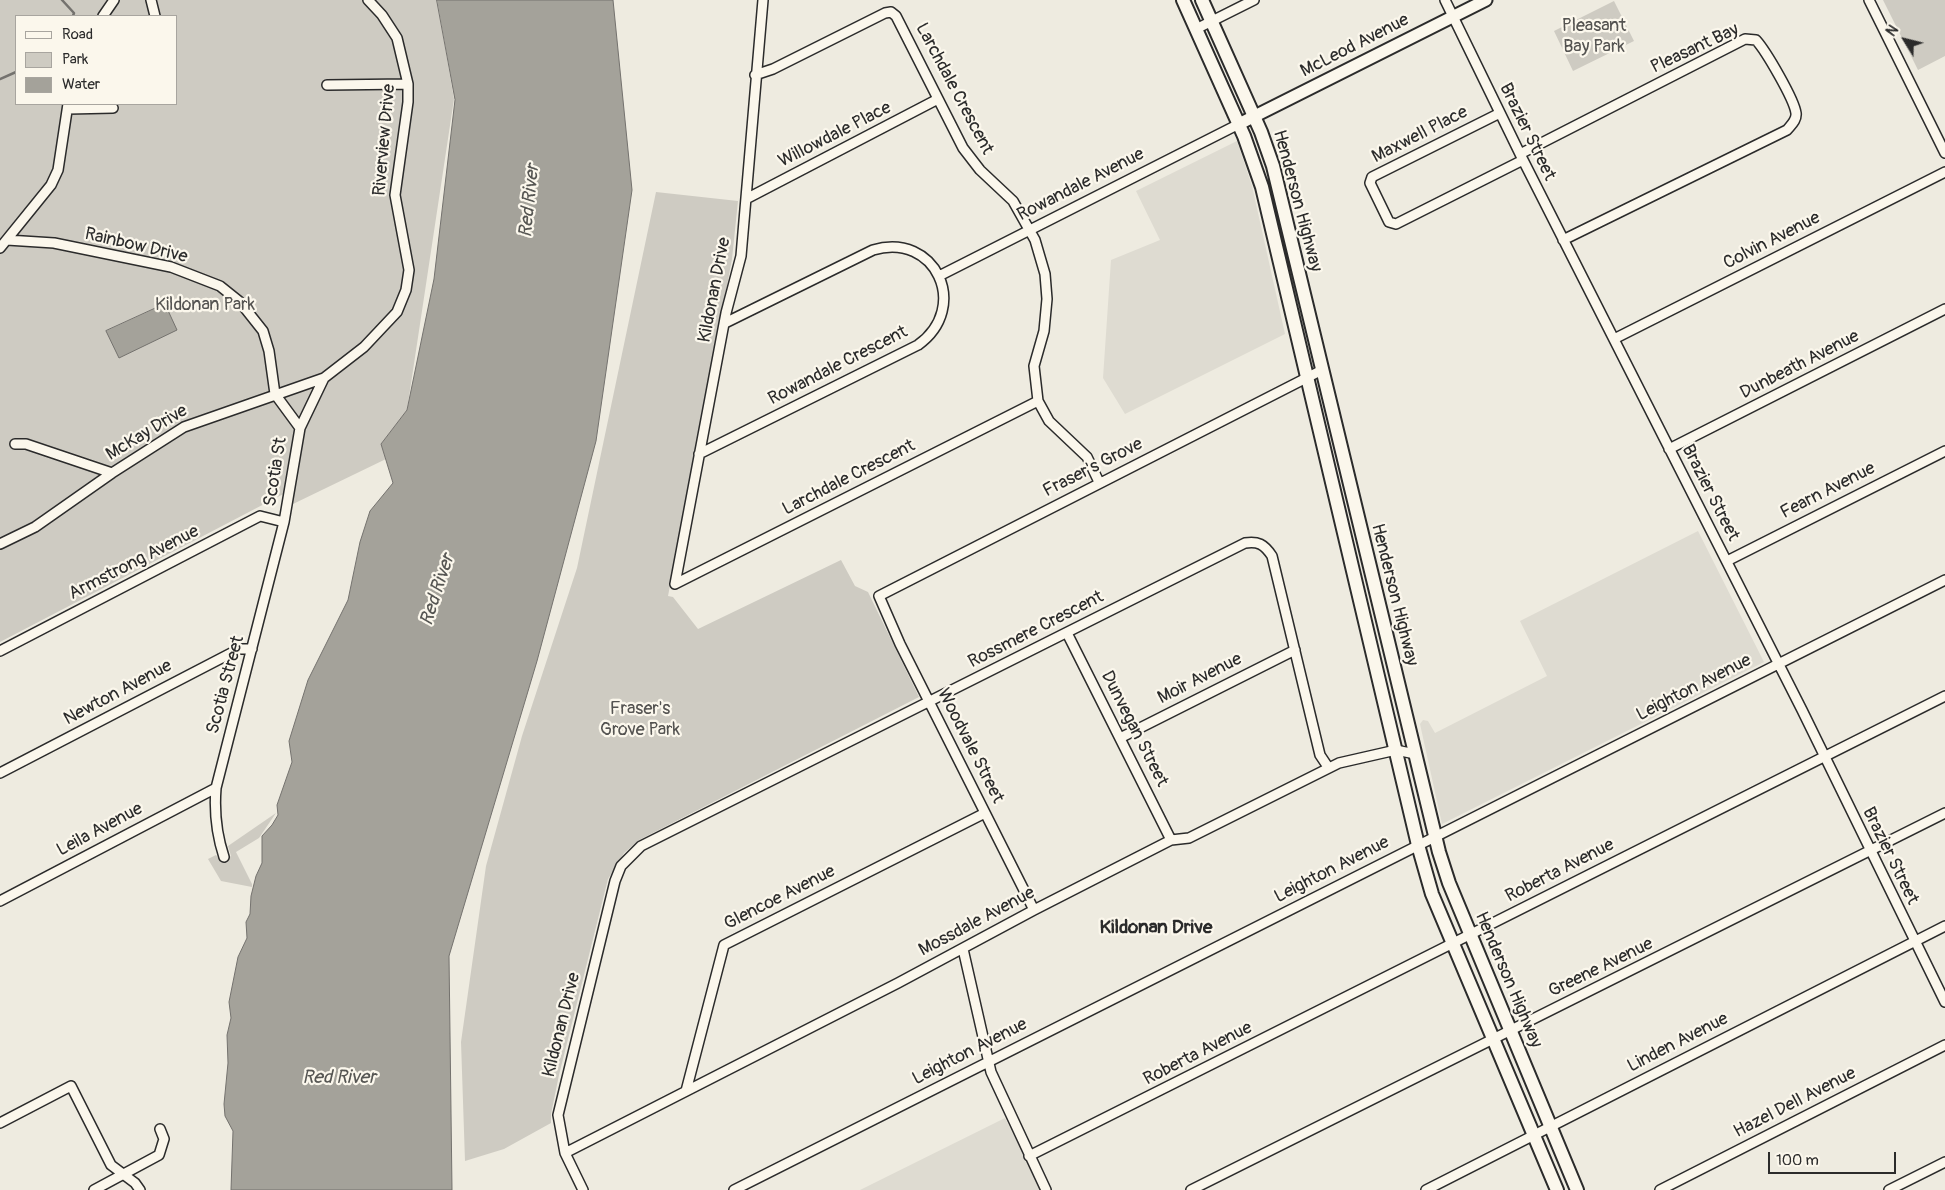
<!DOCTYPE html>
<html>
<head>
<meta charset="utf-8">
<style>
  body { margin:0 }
  #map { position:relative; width:1945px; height:1190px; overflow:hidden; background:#eeebe0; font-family:Pangolin,sans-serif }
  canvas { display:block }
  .legend { position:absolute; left:15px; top:15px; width:162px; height:90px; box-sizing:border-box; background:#fbf7ec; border:1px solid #a8a59f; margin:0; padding:6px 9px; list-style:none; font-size:15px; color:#2b2b2b }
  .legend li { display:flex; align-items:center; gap:10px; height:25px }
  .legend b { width:25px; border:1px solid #a8a59f }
  .north { position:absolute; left:1880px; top:15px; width:50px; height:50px; -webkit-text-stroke:4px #fbf7ec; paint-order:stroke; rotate:306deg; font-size:14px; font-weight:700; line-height:20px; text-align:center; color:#2b2b2b }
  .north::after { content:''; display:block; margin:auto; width:18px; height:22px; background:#2b2b2b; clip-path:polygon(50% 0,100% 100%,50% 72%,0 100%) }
  .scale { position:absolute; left:1768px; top:1152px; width:128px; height:22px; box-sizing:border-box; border:2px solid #2b2b2b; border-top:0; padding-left:6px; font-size:15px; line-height:18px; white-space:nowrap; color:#2b2b2b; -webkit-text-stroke:4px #fbf7ec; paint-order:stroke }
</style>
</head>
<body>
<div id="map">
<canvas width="1945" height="1190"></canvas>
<ul class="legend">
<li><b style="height:6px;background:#fbf7ec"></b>Road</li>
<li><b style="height:14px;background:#cecbc2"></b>Park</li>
<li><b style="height:14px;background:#a4a29a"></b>Water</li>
</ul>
<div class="north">N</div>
<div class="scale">100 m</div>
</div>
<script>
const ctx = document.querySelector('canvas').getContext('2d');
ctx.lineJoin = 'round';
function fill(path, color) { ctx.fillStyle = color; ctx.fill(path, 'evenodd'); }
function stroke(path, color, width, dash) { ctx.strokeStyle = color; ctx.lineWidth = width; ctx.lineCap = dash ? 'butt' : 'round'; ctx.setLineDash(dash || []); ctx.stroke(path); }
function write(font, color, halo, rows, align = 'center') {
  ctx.font = font + ' Pangolin,sans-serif'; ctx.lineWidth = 4.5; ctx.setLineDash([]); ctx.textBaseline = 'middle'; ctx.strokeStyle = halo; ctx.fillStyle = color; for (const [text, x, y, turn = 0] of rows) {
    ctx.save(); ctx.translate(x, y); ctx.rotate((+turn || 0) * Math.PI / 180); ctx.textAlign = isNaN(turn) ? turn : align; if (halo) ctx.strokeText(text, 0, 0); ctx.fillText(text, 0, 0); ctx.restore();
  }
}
const built = new Path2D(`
  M 1237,141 L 1252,186 L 1285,334 L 1125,414 L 1103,378 L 1111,260 L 1160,240 L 1136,191 Z
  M 1698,531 L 1764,662 L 1442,824 L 1420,724 L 1423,720 L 1428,721 L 1435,733 L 1547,676 L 1520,621 Z
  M 1005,1118 L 1042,1190 L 860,1190 Z`);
const green = new Path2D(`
  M 0,0 L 437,0 L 454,99 L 407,410 L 381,444 L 386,459 L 293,504 L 293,489 L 0,642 ZM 16,16 L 176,16 L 176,104 L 16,104 Z
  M 1883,0 L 1945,0 L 1945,56 L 1918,70 Z
  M 1614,1 L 1634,41 L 1573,71 L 1554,31 Z
  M 656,192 L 738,201 L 732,259 L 668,596 L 673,597 L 698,629 L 841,560 L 855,586 L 868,592 L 919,697 L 639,840 L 624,853 L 608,879 L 559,1075 L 551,1114 L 551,1123 L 504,1149 L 465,1161 L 461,1042 L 486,866 L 522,736 L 577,568 Z
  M 276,813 L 259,838 L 236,852 L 252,884 L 252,887 L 221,881 L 208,859 L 216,855 L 221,862 L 231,856 L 228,846 Z`);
const water = new Path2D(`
  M 437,0 L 613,0 L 632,190 L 596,441 L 537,661 L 449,956 L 452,1190 L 231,1190 L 233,1131 L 225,1116 L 224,1104 L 228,1063 L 227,1035 L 231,1018 L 229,1002 L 238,957 L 247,938 L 246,922 L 250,914 L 251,896 L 256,876 L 262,863 L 262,836 L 272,825 L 278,815 L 277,805 L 292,762 L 289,741 L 308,680 L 348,600 L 360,542 L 370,511 L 393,483 L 381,444 L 407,410 L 434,279 L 455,100 Z
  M 165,304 L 177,330 L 119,358 L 106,331 Z`);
const stream = new Path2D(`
  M 62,0 L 74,13 L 73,16
  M 0,79 L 16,72`);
const minor = new Path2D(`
  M 151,0 L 155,16
  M 1445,0 L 1523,160 L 1802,710 L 1945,1002
  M 1869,0 L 1945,153
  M 103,16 L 114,0
  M 1196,29 L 1254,0
  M 755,75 L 773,69 L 885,13 L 891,12 L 896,16 L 963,148 L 980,170 L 1013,201 L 1035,240 L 1045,274 L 1047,299 L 1044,331 L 1034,366 L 1038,401 L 1049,421 L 1087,457 L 1099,482
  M 327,85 L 408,84
  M 68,109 L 113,108
  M 1500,113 L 1372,177 L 1370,183 L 1389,222 L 1396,224 L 1523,160
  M 1520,154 L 1745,39 L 1756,40 C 1766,51 1794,99 1796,113 C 1797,120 1791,125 1787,130 L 1563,240
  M 746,199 L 938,99
  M 7,240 L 54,243 L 171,267 L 220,286 L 240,302 L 263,331 L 269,351 L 275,394 L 300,428
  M 0,248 L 51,185 L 58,170 L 68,104
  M 939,276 L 1239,124
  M 1614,339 L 1945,172
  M 15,444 L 26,444 L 112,473
  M 1669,449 L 1945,309
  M 699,454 L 918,345 C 971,307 935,231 873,250 L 725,323
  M 0,544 L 35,527 L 112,473 L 184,427 L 324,378 L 364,347 L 397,312 L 406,290 L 409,270 L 395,195 L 408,102 L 408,84 L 397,38 L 382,15 L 368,0
  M 1727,561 L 1945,451
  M 675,584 L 726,313 L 741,256 L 763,0
  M 675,584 L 1038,401
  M 1067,633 L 1171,840
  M 0,651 L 260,516 L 284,522
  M 1120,738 L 1295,650
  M 0,773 L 239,649 L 252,649
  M 224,857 C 216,833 214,813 216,788 L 284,522 L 300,428 L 324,378
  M 0,901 L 216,788
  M 1034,910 L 900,644 L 879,596 L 1322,370
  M 963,949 L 991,1072 L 1046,1190
  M 686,1091 L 724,945 L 985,813
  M 0,1123 L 71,1086 L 111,1165 L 135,1183 L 140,1190
  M 565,1153 L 898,983 L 1034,910 L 1171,840 L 1189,838 L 1339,763 L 1396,750 L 1415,754
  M 1029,1156 L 1945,696
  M 94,1190 L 159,1155 L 164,1139 L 160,1129
  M 583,1190 L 565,1153 L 558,1115 L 615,881 L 621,866 L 641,846 L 1245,543 C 1258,541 1264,544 1272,556 L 1320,755 L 1328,767
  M 734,1190 L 1945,580
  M 1191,1190 L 1945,813
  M 1426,1190 L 1945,926
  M 1660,1190 L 1945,1045
  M 1889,1190 L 1945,1162`);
const tertiary = new Path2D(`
  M 1239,124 L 1486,0`);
const secondary = new Path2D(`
  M 1183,0 L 1244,136 L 1262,187 L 1418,845 L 1432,894 L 1557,1190
  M 1202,0 L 1261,132 L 1273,166 L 1439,852 L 1449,883 L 1577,1190`);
const parkNames = [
  ["Pleasant",1594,26],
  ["Bay Park",1594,47],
  ["Kildonan Park",205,305],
  ["Fraser's",640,709],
  ["Grove Park",640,730]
];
const streetNames = [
  ["McLeod Avenue",1355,46,-27],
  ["Pleasant Bay",1695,49,-25],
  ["Larchdale Crescent",954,89,62],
  ["Brazier Street",1527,132,64],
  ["Willowdale Place",835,135,-27],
  ["Maxwell Place",1420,135,-27],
  ["Riverview Drive",385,140,-85],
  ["Rowandale Avenue",1081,185,-27],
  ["Henderson Highway",1297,201,75],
  ["Colvin Avenue",1772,241,-27],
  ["Rainbow Drive",136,246,13],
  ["Kildonan Drive",715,290,-79],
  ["Dunbeath Avenue",1800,365,-27],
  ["Rowandale Crescent",838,366,-27],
  ["McKay Drive",147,433,-31],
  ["Fraser's Grove",1093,468,-27],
  ["Scotia St",276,472,-81],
  ["Larchdale Crescent",849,478,-27],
  ["Fearn Avenue",1828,491,-27],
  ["Brazier Street",1710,493,63],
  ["Armstrong Avenue",134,563,-27],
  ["Henderson Highway",1394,595,76],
  ["Rossmere Crescent",1036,630,-27],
  ["Moir Avenue",1200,679,-27],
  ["Scotia Street",226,685,-75],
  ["Leighton Avenue",1694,688,-27],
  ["Newton Avenue",118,693,-28],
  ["Dunvegan Street",1134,729,63],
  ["Woodvale Street",970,746,63],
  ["Leila Avenue",100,830,-28],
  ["Brazier Street",1890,856,64],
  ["Leighton Avenue",1332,870,-27],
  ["Roberta Avenue",1560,871,-27],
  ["Glencoe Avenue",780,898,-27],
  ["Mossdale Avenue",977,922,-28],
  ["Greene Avenue",1601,968,-26],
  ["Henderson Highway",1508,980,67],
  ["Kildonan Drive",562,1025,-76],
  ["Linden Avenue",1678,1043,-27],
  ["Leighton Avenue",970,1052,-27],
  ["Roberta Avenue",1198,1054,-27],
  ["Hazel Dell Avenue",1795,1103,-27]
];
const waterNames = [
  ["Red River",530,201,-84],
  ["Red River",438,590,-72],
  ["Red River",339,1078]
];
const neighbourhoodNames = [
  ["Kildonan Drive",1156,928]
];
fill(built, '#dedbd1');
fill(green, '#cecbc2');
fill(water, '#a4a29a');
stroke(water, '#74726e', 1);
stroke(stream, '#74726e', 2.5);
stroke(minor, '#2b2b2b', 12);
stroke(tertiary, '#2b2b2b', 15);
stroke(secondary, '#2b2b2b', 16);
stroke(minor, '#fbf7ec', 9);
stroke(tertiary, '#fbf7ec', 11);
stroke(secondary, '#fbf7ec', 12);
write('18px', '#545351', '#fbf7ec', parkNames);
write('18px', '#2b2b2b', '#fbf7ec', streetNames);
write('italic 19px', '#555552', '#fbf7ec', waterNames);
write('bold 19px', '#2b2b2b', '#fbf7ec', neighbourhoodNames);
</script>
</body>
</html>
